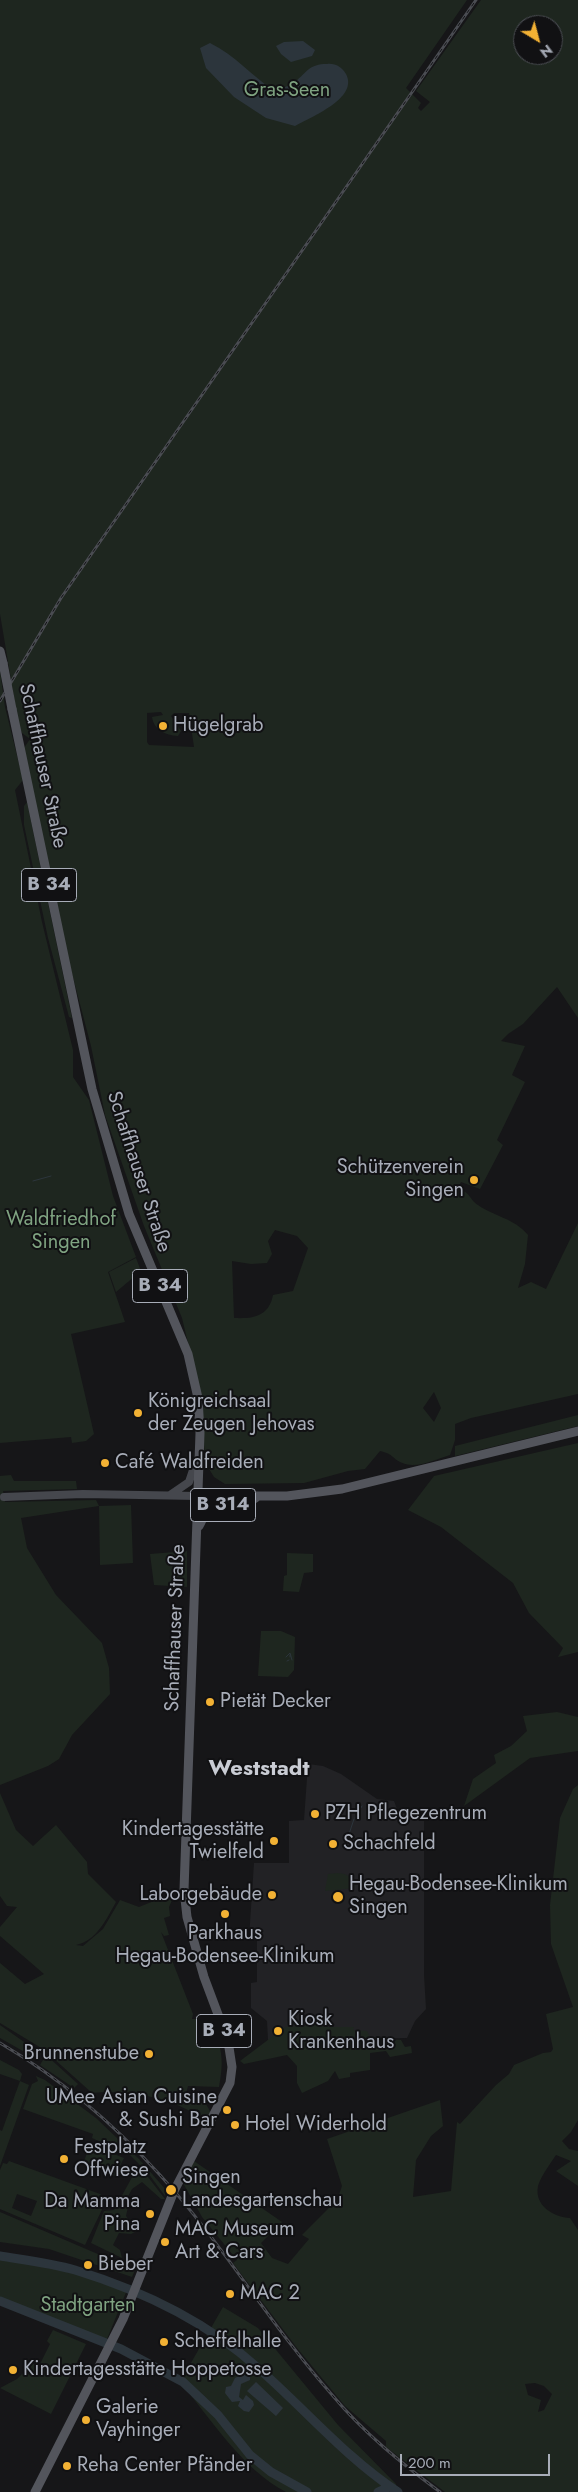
<!DOCTYPE html>
<html>
<head>
<meta charset="utf-8">
<style>
  body { margin:0 }
  #map { position:relative; width:578px; height:2492px; overflow:hidden; background:#161618; font-family:Jost,sans-serif }
  canvas { display:block }
  .north { position:absolute; left:513px; top:15px; width:50px; height:50px; box-sizing:border-box; background:#111113; border:1px solid #4d4f55; border-radius:50%; rotate:143deg; font-size:14px; font-weight:700; line-height:20px; text-align:center; color:#a8adb8 }
  .north::after { content:''; display:block; margin:auto; width:18px; height:22px; background:#f2b134; clip-path:polygon(50% 0,100% 100%,50% 72%,0 100%) }
  .scale { position:absolute; left:400px; top:2454px; width:150px; height:22px; box-sizing:border-box; border:2px solid #a8adb8; border-top:0; padding-left:6px; font-size:15px; line-height:18px; white-space:nowrap; color:#a8adb8; -webkit-text-stroke:4px #111113; paint-order:stroke }
</style>
</head>
<body>
<div id="map">
<canvas width="578" height="2492"></canvas>
<div class="north">N</div>
<div class="scale">200 m</div>
</div>
<script>
const ctx = document.querySelector('canvas').getContext('2d');
ctx.lineJoin = 'round';
function fill(path, color) { ctx.fillStyle = color; ctx.fill(path, 'evenodd'); }
function stroke(path, color, width, dash) { ctx.strokeStyle = color; ctx.lineWidth = width; ctx.lineCap = dash ? 'butt' : 'round'; ctx.setLineDash(dash || []); ctx.stroke(path); }
function write(font, color, halo, rows, align = 'center') {
  ctx.font = font + ' Jost,sans-serif'; ctx.lineWidth = 4; ctx.setLineDash([]); ctx.textBaseline = 'middle'; ctx.strokeStyle = halo; ctx.fillStyle = color; for (const [text, x, y, turn = 0] of rows) {
    ctx.save(); ctx.translate(x, y); ctx.rotate((+turn || 0) * Math.PI / 180); ctx.textAlign = isNaN(turn) ? turn : align; if (halo) ctx.strokeText(text, 0, 0); ctx.fillText(text, 0, 0); ctx.restore();
  }
}
const built = new Path2D(`
  M 308,1764 L 323,1766 L 341,1774 L 377,1799 L 394,1801 L 399,1814 L 410,1813 L 424,1821 L 424,1975 L 426,2009 L 415,2021 L 407,2038 L 268,2040 L 267,2021 L 251,2008 L 251,1983 L 257,1982 L 257,1939 L 249,1938 L 254,1863 L 289,1863 L 289,1821 L 304,1820 Z`);
const green = new Path2D(`
  M 0,0 L 467,0 L 406,88 L 421,103 L 418,108 L 421,111 L 430,102 L 416,91 L 481,0 L 578,0 L 578,1018 L 557,987 L 523,1024 L 508,1034 L 501,1041 L 525,1046 L 512,1075 L 525,1082 L 497,1140 L 503,1145 L 480,1189 L 461,1182 L 458,1188 C 471,1193 469,1199 478,1205 C 495,1217 514,1218 528,1235 L 525,1264 L 518,1288 L 531,1282 L 546,1289 L 578,1223 L 578,1394 L 471,1418 L 455,1424 L 455,1440 L 450,1455 C 434,1460 415,1470 400,1462 C 391,1457 393,1454 380,1451 L 365,1469 L 348,1471 L 304,1483 L 225,1484 L 214,1477 L 206,1464 L 197,1380 L 182,1318 L 144,1226 L 105,1115 L 91,1046 L 69,962 L 24,748 L 30,739 L 22,733 L 19,727 L 0,614 ZM 523,25 L 553,25 L 553,55 L 523,55 ZM 161,712 L 163,715 L 152,717 C 154,730 165,735 178,736 L 181,731 L 171,716 L 174,713 L 189,713 L 194,747 L 149,745 L 147,742 L 147,713 ZM 275,1230 L 297,1236 L 308,1248 L 293,1291 L 273,1295 C 269,1316 254,1319 234,1318 L 232,1261 L 251,1264 L 267,1263 L 272,1254 L 268,1241 ZM 434,1392 L 441,1408 L 434,1422 L 423,1408 Z
  M 0,671 L 5,707 L 23,780 L 15,790 L 42,922 L 73,1050 L 73,1077 L 89,1100 L 113,1196 L 136,1257 L 108,1272 L 125,1322 L 71,1334 L 94,1434 L 86,1441 L 72,1443 L 71,1437 L 0,1443 Z
  M 27,802 L 72,1018 L 69,1017 L 48,938 L 24,825 L 24,806 Z
  M 136,1258 L 141,1271 L 116,1292 L 109,1272 Z
  M 578,1415 L 578,1426 L 455,1456 L 455,1446 Z
  M 578,1443 L 578,1652 L 558,1657 L 563,1648 L 529,1613 L 513,1583 L 441,1527 L 408,1510 L 434,1476 Z
  M 11,1475 L 14,1481 L 76,1481 L 77,1489 L 3,1491 L 5,1502 L 96,1500 L 99,1506 L 131,1505 L 133,1563 L 100,1565 L 99,1506 L 21,1518 L 27,1548 L 56,1595 L 102,1643 L 109,1668 L 110,1694 L 72,1735 L 59,1759 L 48,1766 L 0,1785 L 0,1476 Z
  M 187,1551 L 187,1587 L 154,1585 L 150,1554 Z
  M 287,1553 L 313,1554 L 313,1572 L 304,1573 L 299,1592 L 283,1591 L 284,1576 L 287,1575 Z
  M 261,1631 L 281,1631 L 295,1637 L 294,1670 L 288,1677 L 258,1676 Z
  M 557,1712 L 578,1717 L 578,1751 L 530,1758 L 464,1806 L 473,1779 L 496,1763 L 494,1755 L 511,1746 L 527,1731 L 523,1716 Z
  M 578,1785 L 578,2120 L 571,2132 L 562,2141 L 569,2149 L 578,2151 L 578,2186 L 556,2171 L 571,2161 L 556,2155 C 550,2164 541,2176 538,2186 C 534,2206 554,2217 570,2218 L 578,2230 L 578,2492 L 445,2492 L 386,2447 L 386,2441 L 345,2406 L 297,2348 L 233,2263 L 237,2260 L 202,2217 L 183,2183 L 194,2161 L 282,2222 L 261,2243 L 272,2258 L 288,2264 L 309,2239 L 302,2235 L 332,2205 L 335,2207 L 342,2186 L 327,2139 L 440,2100 L 443,2126 L 431,2136 L 416,2160 L 413,2197 L 451,2191 L 457,2122 L 460,2124 L 496,2085 L 509,2074 L 514,2065 L 543,2053 L 551,2052 L 553,2049 L 546,2014 L 573,2007 L 551,1944 L 550,1905 L 560,1818 L 573,1789 ZM 535,2383 L 544,2386 L 552,2394 L 544,2410 L 538,2412 L 541,2400 L 528,2395 L 525,2384 Z
  M 0,1793 L 16,1830 L 33,1846 L 56,1825 L 87,1862 L 88,1874 L 116,1902 C 106,1920 96,1941 76,1945 L 83,1946 L 103,1929 L 120,1900 L 139,1907 L 169,1895 L 173,1898 L 169,1907 L 170,1916 L 164,1918 L 169,1935 L 164,1936 L 161,1932 L 193,2014 L 192,2019 L 199,2019 L 203,2026 L 212,2030 C 224,2047 223,2067 219,2087 L 188,2086 L 185,2098 L 206,2104 L 211,2113 L 203,2126 L 194,2121 L 197,2115 C 168,2097 126,2089 92,2093 L 43,2049 L 0,2023 L 0,1963 L 25,1984 L 44,1974 L 0,1936 L 0,1927 L 17,1907 L 7,1906 L 0,1896 Z
  M 338,1873 C 349,1874 352,1878 355,1888 L 325,1891 L 328,1874 Z
  M 327,2024 L 328,2027 L 354,2027 L 353,2030 L 367,2031 L 371,2039 L 401,2040 L 405,2047 L 411,2046 L 412,2053 L 390,2057 L 386,2051 L 370,2053 L 370,2070 L 350,2073 L 350,2077 L 339,2079 L 335,2071 L 328,2081 L 302,2093 L 297,2083 L 297,2066 L 287,2055 L 244,2064 L 240,2061 L 285,2027 Z
  M 0,2025 L 34,2049 L 35,2058 L 0,2038 Z
  M 46,2055 L 78,2084 L 74,2088 L 40,2065 Z
  M 0,2060 L 19,2070 L 22,2074 L 20,2081 L 29,2085 L 0,2166 L 0,2130 L 2,2131 L 20,2081 L 0,2074 Z
  M 36,2076 L 45,2080 L 96,2118 L 139,2159 L 166,2190 L 165,2196 L 148,2173 L 126,2151 L 123,2152 C 113,2145 102,2143 92,2138 L 93,2134 L 23,2109 L 32,2084 L 38,2081 Z
  M 90,2145 L 124,2158 L 115,2176 L 83,2164 Z
  M 9,2161 L 100,2194 L 107,2199 L 85,2245 L 0,2209 L 0,2170 L 3,2163 L 7,2164 ZM 17,2194 L 37,2201 L 31,2216 L 12,2208 Z
  M 141,2168 L 165,2199 L 161,2199 L 142,2182 L 132,2189 L 124,2204 L 128,2207 L 126,2216 L 137,2231 L 131,2234 L 119,2233 L 113,2245 L 120,2250 L 122,2258 L 91,2243 L 104,2211 L 114,2210 L 136,2170 Z
  M 0,2212 L 135,2270 L 132,2277 L 49,2249 L 0,2242 Z
  M 0,2259 L 73,2271 L 127,2290 L 105,2344 L 0,2300 Z
  M 223,2307 L 258,2328 L 338,2425 L 396,2484 L 396,2492 L 286,2492 C 243,2470 211,2419 180,2382 Z
  M 53,2330 L 86,2344 L 51,2414 L 0,2388 L 17,2379 L 32,2364 L 40,2364 L 50,2344 L 47,2341 Z`);
const water = new Path2D(`
  M 303,41 L 315,50 L 312,56 L 291,62 L 281,54 L 276,46 L 284,42 Z
  M 210,43 C 235,55 252,76 274,91 C 281,88 290,86 295,82 C 307,72 309,64 327,64 C 335,63 342,67 346,74 C 359,98 311,117 295,126 L 266,118 L 234,97 L 206,68 L 200,48 Z
  M 245,2373 L 250,2376 L 250,2380 L 241,2384 L 239,2397 L 243,2400 L 246,2395 L 253,2401 L 254,2405 L 249,2412 L 244,2411 L 238,2406 L 240,2401 L 232,2402 L 225,2393 L 226,2387 L 231,2386 L 235,2378 Z
  M 256,2382 L 283,2408 L 276,2416 L 247,2391 Z`);
const stream = new Path2D(`
  M 33,1181 L 51,1176
  M 290,1655 L 290,1657
  M 286,1657 L 290,1653 L 292,1660
  M 287,1661 L 289,1660
  M 355,1818 L 362,1806
  M 347,1840 L 354,1819
  M 56,2053 L 57,2057`);
const river = new Path2D(`
  M 0,2256 C 25,2260 51,2263 75,2270 C 140,2290 207,2322 258,2368 C 304,2408 346,2458 398,2492
  M 0,2301 L 121,2349 L 183,2382 L 218,2415 L 250,2455 L 271,2472 L 307,2492
  M 378,2492 L 389,2487`);
const secondary = new Path2D(`
  M 170,1495 L 189,1482 L 193,1470 L 199,1467
  M 4,1497 L 83,1494 L 198,1496`);
const primary = new Path2D(`
  M 0,651 L 3,663
  M 12,709 L 92,1089 L 129,1214 L 188,1354 L 198,1398 L 200,1433 L 184,1890 L 187,1917 L 204,1977 L 228,2041 L 232,2067 L 230,2083 L 174,2191 L 123,2319 L 35,2492
  M 198,1496 L 287,1496 L 342,1489 L 578,1431
  M 199,1526 C 203,1520 203,1514 209,1509 C 224,1499 244,1509 258,1496`);
const rail = new Path2D(`
  M 0,701 L 61,598 L 476,0
  M 0,2043 C 60,2078 113,2123 160,2175 C 223,2244 271,2326 333,2396 C 364,2433 401,2463 440,2492`);
const primaryBridge = new Path2D(`
  M 3,663 L 12,709`);
const markers = [
  [163,726,5,"#f2b134"],
  [474,1180,5,"#f2b134"],
  [138,1413,5,"#f2b134"],
  [105,1463,5,"#f2b134"],
  [210,1702,5,"#f2b134"],
  [315,1814,5,"#f2b134"],
  [274,1841,5,"#f2b134"],
  [333,1844,5,"#f2b134"],
  [272,1895,5,"#f2b134"],
  [338,1897,6,"#f2b134"],
  [225,1914,5,"#f2b134"],
  [278,2031,5,"#f2b134"],
  [149,2054,5,"#f2b134"],
  [227,2110,5,"#f2b134"],
  [235,2125,5,"#f2b134"],
  [64,2159,5,"#f2b134"],
  [171,2190,6,"#f2b134"],
  [150,2214,5,"#f2b134"],
  [165,2242,5,"#f2b134"],
  [88,2265,5,"#f2b134"],
  [230,2294,5,"#f2b134"],
  [164,2342,5,"#f2b134"],
  [13,2370,5,"#f2b134"],
  [86,2420,5,"#f2b134"],
  [67,2466,5,"#f2b134"]
];
const shields = [
  [49,885,55],
  [160,1286,55],
  [223,1505,65],
  [224,2031,55]
];
const shieldNames = [
  ["B 34",49,885],
  ["B 34",160,1286],
  ["B 314",223,1505],
  ["B 34",224,2031]
];
const parkNames = [
  ["Gras-Seen",287,91],
  ["Waldfriedhof",61,1220],
  ["Singen",61,1243],
  ["Stadtgarten",88,2306]
];
const poiNames = [
  ["Hügelgrab",173,726],
  ["Schützenverein",464,1168,"right"],
  ["Singen",464,1191,"right"],
  ["Königreichsaal",148,1402],
  ["der Zeugen Jehovas",148,1425],
  ["Café Waldfreiden",115,1463],
  ["Pietät Decker",220,1702],
  ["PZH Pflegezentrum",325,1814],
  ["Kindertagesstätte",264,1830,"right"],
  ["Twielfeld",264,1853,"right"],
  ["Schachfeld",343,1844],
  ["Hegau-Bodensee-Klinikum",349,1885],
  ["Singen",349,1908],
  ["Laborgebäude",262,1895,"right"],
  ["Parkhaus",225,1934,"center"],
  ["Hegau-Bodensee-Klinikum",225,1957,"center"],
  ["Kiosk",288,2020],
  ["Krankenhaus",288,2043],
  ["Brunnenstube",139,2054,"right"],
  ["UMee Asian Cuisine",217,2098,"right"],
  ["& Sushi Bar",217,2121,"right"],
  ["Hotel Widerhold",245,2125],
  ["Festplatz",74,2148],
  ["Offwiese",74,2171],
  ["Singen",182,2178],
  ["Landesgartenschau",182,2201],
  ["Da Mamma",140,2202,"right"],
  ["Pina",140,2225,"right"],
  ["MAC Museum",175,2230],
  ["Art & Cars",175,2253],
  ["Bieber",98,2265],
  ["MAC 2",240,2294],
  ["Scheffelhalle",174,2342],
  ["Kindertagesstätte Hoppetosse",23,2370],
  ["Galerie",96,2408],
  ["Vayhinger",96,2431],
  ["Reha Center Pfänder",77,2466]
];
const streetNames = [
  ["Schaffhauser Straße",42,766,78],
  ["Schaffhauser Straße",138,1172,72],
  ["Schaffhauser Straße",176,1628,-88]
];
const quarterNames = [
  ["Weststadt",259,1770]
];
fill(built, '#222225');
fill(green, '#1e261f');
fill(water, '#2c353c');
stroke(stream, '#2c353c', 1);
stroke(river, '#2c353c', 9);
stroke(secondary, '#45474d', 8);
stroke(primary, '#53555c', 9);
stroke(rail, '#4a4c52', 3);
stroke(rail, '#111113', 1, [4]);
stroke(primaryBridge, '#53555c', 9);
for (const [x, y, r, color] of markers) { const dot = new Path2D(); dot.arc(x, y, r, 0, 2 * Math.PI); ctx.fillStyle = color; ctx.fill(dot); stroke(dot, '#111113', 2); }
for (const [x, y, w] of shields) { const box = new Path2D(); box.roundRect(x - w / 2, y - 16.5, w, 33, 4); ctx.fillStyle = '#111113'; ctx.fill(box); stroke(box, '#a8adb8', 1); }
write('bold 19px', '#a8adb8', null, shieldNames);
write('20px', '#7fa381', '#111113', parkNames);
write('20px', '#a8adb8', '#111113', poiNames, 'left');
write('20px', '#a8adb8', '#111113', streetNames);
write('bold 22px', '#c9ccd4', '#111113', quarterNames);
</script>
</body>
</html>
